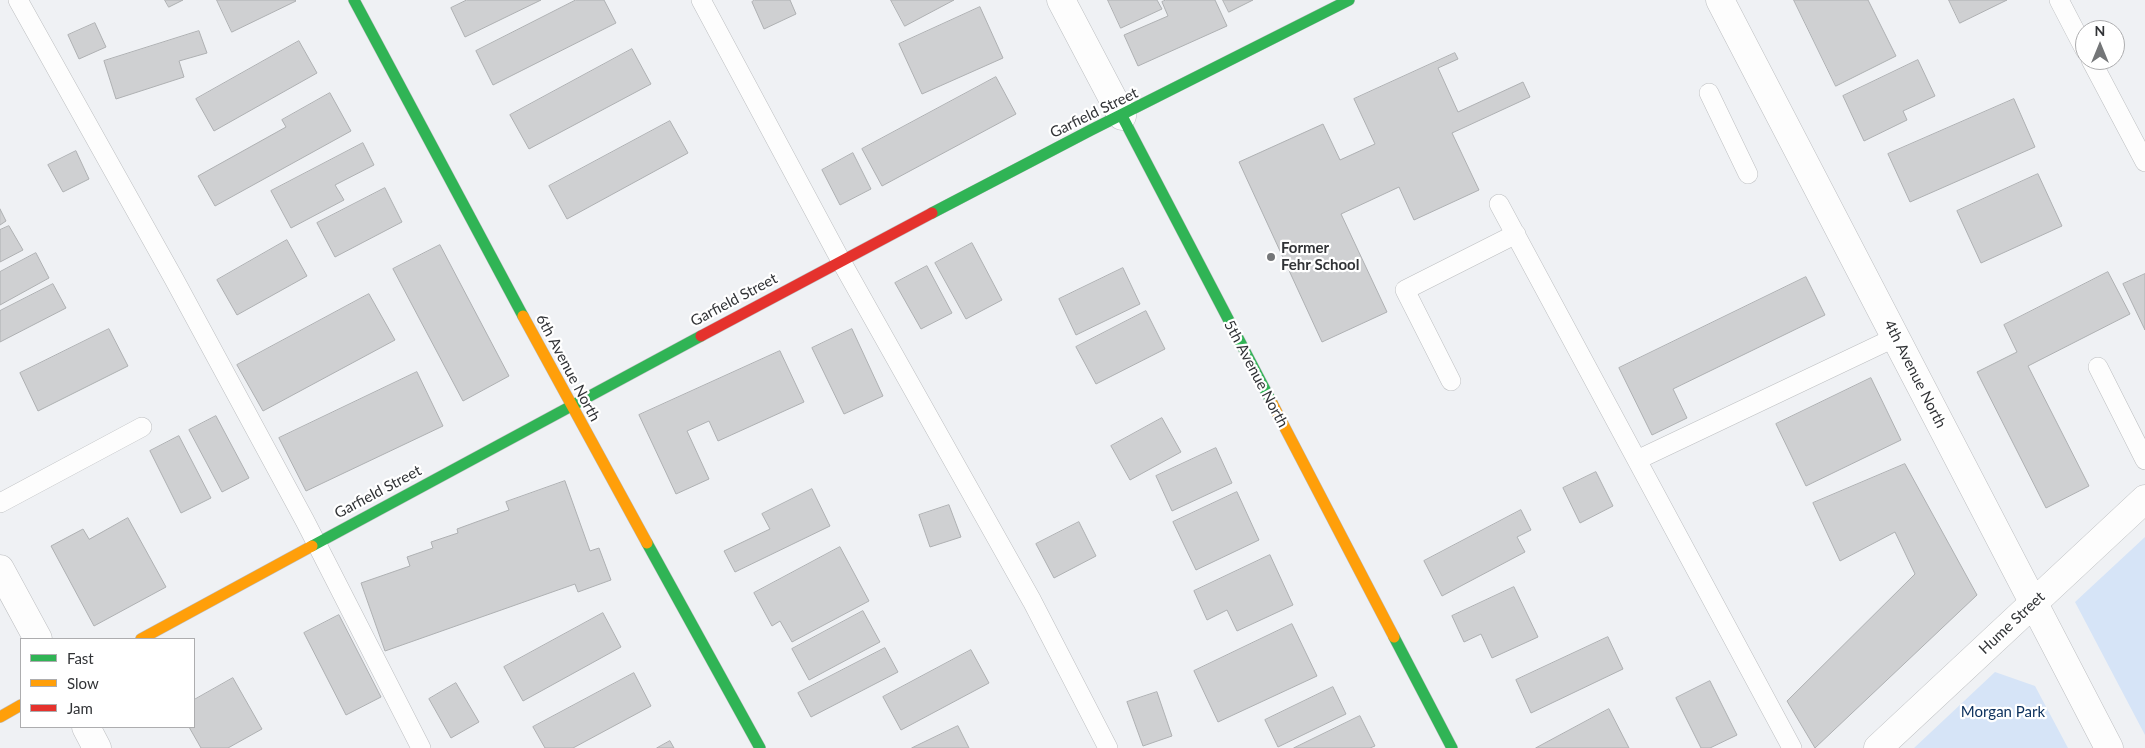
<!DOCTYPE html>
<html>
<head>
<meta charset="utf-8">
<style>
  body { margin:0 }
  #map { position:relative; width:2145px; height:748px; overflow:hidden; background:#eff1f4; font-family:Lato,sans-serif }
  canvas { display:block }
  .legend { position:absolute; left:20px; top:638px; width:175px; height:90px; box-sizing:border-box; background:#fff; border:1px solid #adadaf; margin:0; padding:6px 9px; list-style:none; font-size:15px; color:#313336 }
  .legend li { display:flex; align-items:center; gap:10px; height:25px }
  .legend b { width:25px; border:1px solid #adadaf }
  .north { position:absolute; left:2075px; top:20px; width:50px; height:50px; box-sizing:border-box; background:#fff; border:1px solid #adadaf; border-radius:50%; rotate:0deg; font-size:14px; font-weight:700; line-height:20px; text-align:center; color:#313336 }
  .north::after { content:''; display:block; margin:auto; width:18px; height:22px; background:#747678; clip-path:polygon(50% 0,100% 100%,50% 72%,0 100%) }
</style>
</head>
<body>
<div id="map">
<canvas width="2145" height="748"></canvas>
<ul class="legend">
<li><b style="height:6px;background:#30b455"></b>Fast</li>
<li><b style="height:6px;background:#ff9f0a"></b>Slow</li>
<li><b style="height:6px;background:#e5322d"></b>Jam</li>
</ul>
<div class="north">N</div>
</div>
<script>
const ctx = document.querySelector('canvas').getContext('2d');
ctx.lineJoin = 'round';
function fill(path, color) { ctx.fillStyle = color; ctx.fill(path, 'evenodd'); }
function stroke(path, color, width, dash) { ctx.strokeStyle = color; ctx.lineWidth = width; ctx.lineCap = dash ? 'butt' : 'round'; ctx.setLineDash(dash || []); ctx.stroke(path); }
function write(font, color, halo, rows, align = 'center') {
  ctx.font = font + ' Lato,sans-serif'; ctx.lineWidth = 4.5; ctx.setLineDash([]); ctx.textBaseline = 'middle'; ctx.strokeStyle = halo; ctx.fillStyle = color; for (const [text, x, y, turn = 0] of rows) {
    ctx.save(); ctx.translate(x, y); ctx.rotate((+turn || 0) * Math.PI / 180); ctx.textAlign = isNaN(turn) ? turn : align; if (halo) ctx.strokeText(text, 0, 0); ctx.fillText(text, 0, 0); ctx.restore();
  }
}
const green = new Path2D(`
  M 2145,537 L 2145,735 L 2075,602 Z
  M 1995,672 L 2035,686 L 2068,748 L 1914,748 Z`);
const building = new Path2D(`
  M 165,0 L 183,0 L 169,7 Z
  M 217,0 L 295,0 L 296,1 L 232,32 Z
  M 467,0 L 541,0 L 465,37 L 451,8 Z
  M 576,0 L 604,0 L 616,23 L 493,85 L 476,51 Z
  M 755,0 L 790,0 L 796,14 L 764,29 L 752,2 Z
  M 891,0 L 954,0 L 905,26 Z
  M 1108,0 L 1157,0 L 1162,9 L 1121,28 Z
  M 1166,0 L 1215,0 L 1227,26 L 1138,66 L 1124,35 L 1168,16 L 1162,2 Z
  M 1223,0 L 1253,0 L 1229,12 Z
  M 1794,0 L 1868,0 L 1896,56 L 1836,86 Z
  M 1949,0 L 2007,0 L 1960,23 Z
  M 980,7 L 1003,58 L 922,94 L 899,44 Z
  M 95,23 L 106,47 L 79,59 L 68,35 Z
  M 199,31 L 207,53 L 179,61 L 184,77 L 116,99 L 104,61 Z
  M 299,41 L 317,73 L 214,131 L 196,99 Z
  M 632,49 L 651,84 L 529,149 L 510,115 Z
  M 1455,53 L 1458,59 L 1438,68 L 1458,112 L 1523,82 L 1530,97 L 1452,133 L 1479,190 L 1414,220 L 1399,187 L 1341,214 L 1387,312 L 1322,342 L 1239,162 L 1323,124 L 1340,160 L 1375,144 L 1354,99 Z
  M 1918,60 L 1935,96 L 1903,111 L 1907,120 L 1864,141 L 1843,96 Z
  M 996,77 L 1016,114 L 882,186 L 862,149 Z
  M 330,93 L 351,131 L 215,206 L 198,176 L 286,127 L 282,120 Z
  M 2014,99 L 2035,147 L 1910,202 L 1888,154 Z
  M 670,121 L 688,153 L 567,219 L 549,186 Z
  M 363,143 L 374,165 L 335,185 L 344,200 L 291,228 L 271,191 Z
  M 76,151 L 89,179 L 63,192 L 48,165 Z
  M 853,153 L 871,189 L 840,205 L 822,170 Z
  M 2038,174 L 2062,226 L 1981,263 L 1957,211 Z
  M 385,188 L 402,222 L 335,257 L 317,223 Z
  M 0,209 L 6,221 L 0,225 Z
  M 9,226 L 23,250 L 0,262 L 0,230 Z
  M 287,240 L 307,276 L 237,315 L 217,280 Z
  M 972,243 L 1002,300 L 966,319 L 935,263 Z
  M 440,245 L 509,376 L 463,401 L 393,269 Z
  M 36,253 L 49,278 L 0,305 L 0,272 Z
  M 927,266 L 952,313 L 921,329 L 895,283 Z
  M 1123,268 L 1140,304 L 1076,335 L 1059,299 Z
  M 2108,272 L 2130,314 L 2028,366 L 2089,486 L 2046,508 L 1977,372 L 2017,352 L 2004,325 Z
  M 2145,274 L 2145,330 L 2123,284 Z
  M 1806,277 L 1825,315 L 1673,389 L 1687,418 L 1652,435 L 1619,368 Z
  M 53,284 L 66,308 L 0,342 L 0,311 Z
  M 369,294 L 395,340 L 263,411 L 237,365 Z
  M 1146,311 L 1165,349 L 1096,384 L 1076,347 Z
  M 109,329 L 128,366 L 38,411 L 20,373 Z
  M 852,329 L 883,396 L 844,414 L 812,348 Z
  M 780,351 L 804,402 L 718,441 L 709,421 L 687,431 L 709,479 L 676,494 L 639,415 Z
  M 417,372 L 443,426 L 306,491 L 279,438 Z
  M 1871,378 L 1901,440 L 1806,486 L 1776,424 Z
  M 216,416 L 249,478 L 222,492 L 189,430 Z
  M 1162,418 L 1181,452 L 1130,480 L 1111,446 Z
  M 179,436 L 211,498 L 181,513 L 150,451 Z
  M 1216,448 L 1232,483 L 1172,511 L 1156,476 Z
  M 1905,464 L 1977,595 L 1815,748 L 1787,701 L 1915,574 L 1895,532 L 1840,561 L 1813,503 Z
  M 1596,472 L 1613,506 L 1580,523 L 1563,488 Z
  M 565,481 L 590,551 L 599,548 L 611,580 L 578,592 L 575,584 L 385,651 L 361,583 L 410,566 L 407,557 L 433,548 L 431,542 L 458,533 L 457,529 L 509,510 L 506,502 Z
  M 812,489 L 830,526 L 735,572 L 724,551 L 770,529 L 762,514 Z
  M 1237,492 L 1259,540 L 1196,570 L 1173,522 Z
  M 949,505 L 961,537 L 930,547 L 919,515 Z
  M 1521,510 L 1531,530 L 1517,537 L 1525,552 L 1442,596 L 1424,561 Z
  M 128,518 L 166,587 L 94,626 L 51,546 L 83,529 L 89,539 Z
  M 1079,522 L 1096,556 L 1054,578 L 1036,544 Z
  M 840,547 L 869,601 L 792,642 L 780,621 L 772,626 L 754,593 Z
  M 1270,555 L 1293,605 L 1237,631 L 1227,610 L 1207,620 L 1194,591 Z
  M 1514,587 L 1538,637 L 1492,658 L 1481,634 L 1464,642 L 1452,616 Z
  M 863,611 L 880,642 L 809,680 L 792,649 Z
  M 603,613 L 621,647 L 523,701 L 504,667 Z
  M 339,615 L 381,697 L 346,715 L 304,633 Z
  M 1292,624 L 1317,676 L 1218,722 L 1194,671 Z
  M 1608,637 L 1623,669 L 1531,713 L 1516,680 Z
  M 885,648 L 898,672 L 811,717 L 798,693 Z
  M 971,650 L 989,683 L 901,730 L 883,697 Z
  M 634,673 L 651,706 L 573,748 L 545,748 L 533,727 Z
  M 233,678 L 262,729 L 228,748 L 201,748 L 189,727 L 194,727 L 194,700 Z
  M 1710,681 L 1737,735 L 1710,748 L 1701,748 L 1676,698 Z
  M 456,683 L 479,722 L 451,738 L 429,699 Z
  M 1333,687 L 1346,714 L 1278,747 L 1265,720 Z
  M 1157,692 L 1172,736 L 1143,746 L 1127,702 Z
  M 1609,709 L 1629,748 L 1536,748 Z
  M 1360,716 L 1375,746 L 1370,748 L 1294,748 Z
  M 958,726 L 969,748 L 912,748 Z
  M 670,741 L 674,748 L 657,748 Z`);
const lane = new Path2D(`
  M 18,0 L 174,279 L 305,521 L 421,748
  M 701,0 L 841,261 L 1032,601 L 1108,748
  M 2059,0 L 2085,50
  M 2091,60 L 2145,162
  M 1709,93 L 1748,174
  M 1499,204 L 1792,748
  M 2098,367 L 2145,460
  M 1451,381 L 1405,290 L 1516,234
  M 1637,460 L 1896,337
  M 0,503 L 142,427`);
const street = new Path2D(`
  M 1061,0 L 1122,116
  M 1720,0 L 2109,748
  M 0,569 L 38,639
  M 86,727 L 97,748
  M 1878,748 L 2145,499`);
const fast = new Path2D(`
  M 354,0 L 523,316
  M 1122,116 L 1272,403
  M 932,213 L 1091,130 L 1349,0
  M 647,543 L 760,748
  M 312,546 L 701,336
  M 1394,637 L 1452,748`);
const slow = new Path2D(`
  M 523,316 L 647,543
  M 1272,403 L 1394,637
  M 141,639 L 312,546
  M 0,717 L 21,705`);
const jam = new Path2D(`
  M 701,336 L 932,213`);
const markers = [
  [1271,257,5,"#747678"]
];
const streetNames = [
  ["Garfield Street",1094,113,-26],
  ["Garfield Street",734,300,-28],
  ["6th Avenue North",568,368,62],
  ["5th Avenue North",1256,374,62],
  ["4th Avenue North",1915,374,63],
  ["Garfield Street",378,492,-28],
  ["Hume Street",2012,623,-43]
];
const poiNames = [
  ["Former",1281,248],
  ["Fehr School",1281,265]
];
const parkNames = [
  ["Morgan Park",2003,712]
];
fill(green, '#d6e4f7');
fill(building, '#cfd0d2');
stroke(building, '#aeb0b2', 1);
stroke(lane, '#bcbec0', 20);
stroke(street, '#bcbec0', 29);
stroke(fast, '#bcbec0', 12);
stroke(slow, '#bcbec0', 12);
stroke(jam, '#bcbec0', 12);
stroke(lane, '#fdfdfd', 19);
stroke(street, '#fdfdfd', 28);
stroke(fast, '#30b455', 11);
stroke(slow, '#ff9f0a', 11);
stroke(jam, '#e5322d', 11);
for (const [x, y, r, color] of markers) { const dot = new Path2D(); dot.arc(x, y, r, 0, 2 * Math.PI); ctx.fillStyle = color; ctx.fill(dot); stroke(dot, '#fff', 2); }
write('15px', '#313336', '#fff', streetNames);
write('bold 15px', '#313336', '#fff', poiNames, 'left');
write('15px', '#0a2f5c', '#fff', parkNames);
</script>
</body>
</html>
